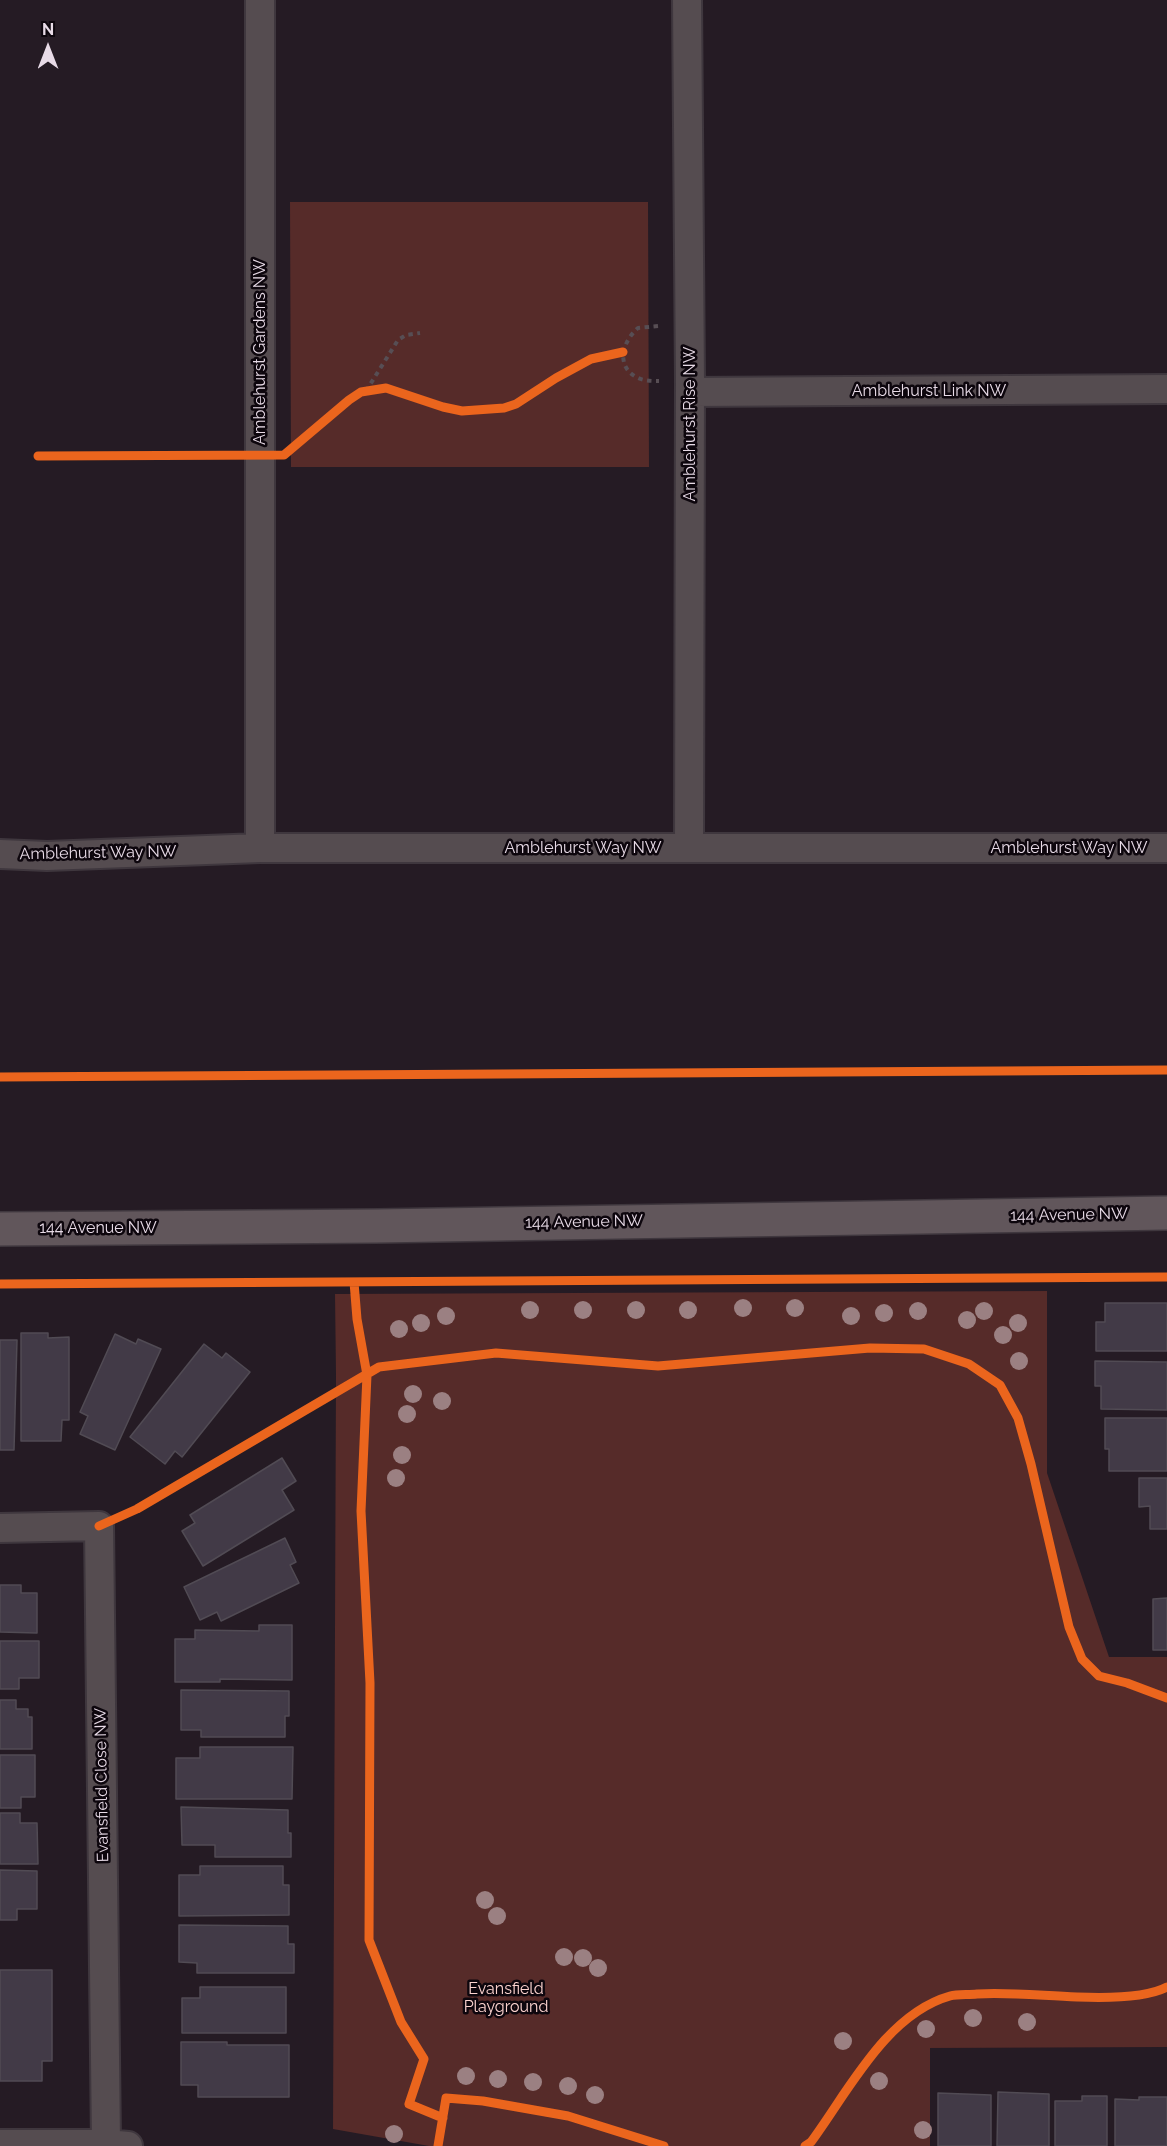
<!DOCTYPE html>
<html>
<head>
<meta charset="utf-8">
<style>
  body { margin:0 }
  #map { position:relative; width:1167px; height:2146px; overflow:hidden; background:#251b24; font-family:Raleway,sans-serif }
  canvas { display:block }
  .north { position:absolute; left:18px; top:18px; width:60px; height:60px; -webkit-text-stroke:4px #0d060d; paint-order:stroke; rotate:0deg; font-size:16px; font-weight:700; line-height:24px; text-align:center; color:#e8dbe7 }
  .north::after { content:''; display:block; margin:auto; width:21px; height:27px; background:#e8dbe7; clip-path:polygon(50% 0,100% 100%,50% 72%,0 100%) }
</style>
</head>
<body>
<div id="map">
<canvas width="1167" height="2146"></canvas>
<div class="north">N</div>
</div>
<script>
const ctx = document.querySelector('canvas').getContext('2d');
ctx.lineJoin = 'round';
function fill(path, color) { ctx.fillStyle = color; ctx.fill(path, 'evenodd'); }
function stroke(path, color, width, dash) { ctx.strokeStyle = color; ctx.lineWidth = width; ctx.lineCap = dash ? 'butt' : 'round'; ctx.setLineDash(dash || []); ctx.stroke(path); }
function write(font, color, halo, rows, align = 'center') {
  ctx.font = font + ' Raleway,sans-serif'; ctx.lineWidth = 5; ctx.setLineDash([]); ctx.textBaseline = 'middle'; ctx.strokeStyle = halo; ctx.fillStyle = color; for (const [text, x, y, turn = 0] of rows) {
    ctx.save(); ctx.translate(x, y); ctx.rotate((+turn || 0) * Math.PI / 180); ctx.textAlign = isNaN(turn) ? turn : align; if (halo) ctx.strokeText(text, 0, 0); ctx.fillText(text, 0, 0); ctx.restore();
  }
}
const green = new Path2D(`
  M 290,202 L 648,202 L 649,467 L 291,467 Z
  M 1047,1291 L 1047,1473 L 1109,1657 L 1167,1657 L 1167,2047 L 930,2048 L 930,2146 L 429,2146 L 333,2129 L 336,1375 L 335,1294 Z`);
const building = new Path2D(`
  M 1105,1303 L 1167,1303 L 1167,1351 L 1096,1351 L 1096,1322 L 1105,1322 Z
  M 21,1333 L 48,1333 L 48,1338 L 69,1337 L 69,1420 L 62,1420 L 61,1441 L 21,1441 Z
  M 115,1334 L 136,1344 L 138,1339 L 161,1349 L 115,1450 L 80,1434 L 88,1416 L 80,1412 Z
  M 0,1340 L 17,1340 L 14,1450 L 0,1450 Z
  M 204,1344 L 222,1358 L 226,1353 L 250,1372 L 182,1457 L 175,1451 L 165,1464 L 130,1437 Z
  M 1095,1361 L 1167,1362 L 1167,1410 L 1101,1409 L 1101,1386 L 1095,1386 Z
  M 1105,1418 L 1167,1418 L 1167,1471 L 1109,1471 L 1109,1449 L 1105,1449 Z
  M 282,1458 L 296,1481 L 282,1490 L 294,1510 L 203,1566 L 182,1531 L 195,1523 L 190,1515 Z
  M 1139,1478 L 1167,1478 L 1167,1529 L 1150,1529 L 1150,1506 L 1139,1507 Z
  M 285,1538 L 296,1562 L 290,1565 L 299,1583 L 221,1621 L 217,1612 L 200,1620 L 184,1587 Z
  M 0,1585 L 21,1585 L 21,1593 L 37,1593 L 37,1633 L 0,1632 Z
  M 1167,1598 L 1167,1650 L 1153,1650 L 1153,1599 Z
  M 259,1625 L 292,1625 L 292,1680 L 220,1679 L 220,1682 L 175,1682 L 175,1639 L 195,1639 L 195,1630 L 259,1631 Z
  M 0,1641 L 39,1641 L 39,1678 L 19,1678 L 19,1689 L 0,1689 Z
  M 181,1690 L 289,1691 L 289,1716 L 285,1716 L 285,1737 L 201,1737 L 201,1730 L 181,1730 Z
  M 0,1700 L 16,1700 L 16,1709 L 28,1709 L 28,1717 L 32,1717 L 32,1749 L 0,1749 Z
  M 200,1747 L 293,1747 L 292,1799 L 176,1799 L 176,1758 L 200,1758 Z
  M 0,1755 L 35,1755 L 35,1797 L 21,1797 L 21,1808 L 0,1808 Z
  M 181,1807 L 288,1810 L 288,1833 L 291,1833 L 291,1857 L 215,1857 L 215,1845 L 182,1845 Z
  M 0,1813 L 20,1813 L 20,1823 L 37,1823 L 38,1864 L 0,1864 Z
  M 200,1866 L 283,1866 L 283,1885 L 289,1885 L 289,1915 L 179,1916 L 179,1875 L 200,1875 Z
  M 0,1870 L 37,1871 L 37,1909 L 17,1909 L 17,1920 L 0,1920 Z
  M 179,1925 L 288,1926 L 288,1944 L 294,1944 L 294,1973 L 197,1973 L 197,1963 L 179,1962 Z
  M 0,1970 L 52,1970 L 52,2061 L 42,2061 L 42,2081 L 0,2081 Z
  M 200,1987 L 286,1987 L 286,2033 L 182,2033 L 182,1998 L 200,1998 Z
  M 181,2042 L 227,2042 L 227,2045 L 289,2045 L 289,2097 L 198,2097 L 198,2085 L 181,2085 Z
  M 998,2092 L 1049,2094 L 1049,2146 L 997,2146 Z
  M 938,2093 L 991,2095 L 991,2146 L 938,2146 Z
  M 1082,2096 L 1107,2096 L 1107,2146 L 1055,2146 L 1055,2101 L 1082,2101 Z
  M 1139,2097 L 1167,2097 L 1167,2146 L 1115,2146 L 1115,2099 L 1139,2100 Z`);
const path = new Path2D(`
  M 658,326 L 638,328 C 623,341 615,365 636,377 C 643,381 651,381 659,381
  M 366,391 L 398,340 L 406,335 L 420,333`);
const street = new Path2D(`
  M 687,0 L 690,381 L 689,847
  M 690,392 L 1167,389
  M 260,848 L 260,0
  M 0,854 L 47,856 L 260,848 L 1167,848
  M 0,1528 L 99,1526 L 106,2144
  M 0,2144 L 106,2144 L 128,2146`);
const secondary = new Path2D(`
  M 0,1229 L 377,1226 L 1167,1213`);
const cycleway = new Path2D(`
  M 38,456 L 284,455 L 349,400 L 361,392 L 386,388 L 443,407 L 462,411 L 504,408 L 516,404 L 556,378 L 591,359 L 623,352
  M 0,1077 L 1167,1070
  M 354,1282 L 357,1319 L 367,1375 L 361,1511 L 370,1683 L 369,1940 L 401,2022 L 424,2059 L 409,2104 L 443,2118
  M 0,1284 L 1167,1277
  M 99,1526 L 137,1509 L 379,1367 L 496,1353 L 658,1366 L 870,1348 L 924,1349 L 969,1364 L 1000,1385 L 1018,1418 L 1031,1464 L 1069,1627 L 1082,1659 L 1099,1676 L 1127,1683 L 1167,1698
  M 438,2146 L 446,2098 L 483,2101 L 568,2116 L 664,2146
  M 805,2146 L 811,2142 C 848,2092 886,2014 950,1996 C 958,1994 968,1995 977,1994 C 1010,1992 1044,1996 1077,1997 C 1102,1998 1145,1999 1167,1987`);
const trees = [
  [743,1308],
  [795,1308],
  [530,1310],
  [583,1310],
  [636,1310],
  [688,1310],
  [918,1311],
  [984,1311],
  [884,1313],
  [446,1316],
  [851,1316],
  [967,1320],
  [421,1323],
  [1018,1323],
  [399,1329],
  [1003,1335],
  [1019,1361],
  [413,1394],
  [442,1401],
  [407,1414],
  [402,1455],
  [396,1478],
  [485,1900],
  [497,1916],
  [564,1957],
  [583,1958],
  [598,1968],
  [973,2018],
  [1027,2022],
  [926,2029],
  [843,2041],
  [466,2076],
  [498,2079],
  [879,2081],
  [533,2082],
  [568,2086],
  [595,2095],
  [923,2130],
  [394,2134]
];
const streetNames = [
  ["Amblehurst Gardens NW",260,352,-90],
  ["Amblehurst Link NW",929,391],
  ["Amblehurst Rise NW",690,424,-90],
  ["Amblehurst Way NW",583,848],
  ["Amblehurst Way NW",1069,848],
  ["Amblehurst Way NW",98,853,-1],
  ["144 Avenue NW",1069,1215,-1],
  ["144 Avenue NW",584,1222,-1],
  ["144 Avenue NW",98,1228],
  ["Evansfield Close NW",102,1785,-91]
];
const parkNames = [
  ["Evansfield",506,1989],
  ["Playground",506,2007]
];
fill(green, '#562b29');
fill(building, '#423a47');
stroke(building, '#514b54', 1.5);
stroke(street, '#3f373e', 32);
stroke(secondary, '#3f373e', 36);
stroke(path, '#574e54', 4, [4.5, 4.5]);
stroke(street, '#554c50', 28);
stroke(secondary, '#61565b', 33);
stroke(cycleway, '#eb651d', 9);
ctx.fillStyle = '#9b8082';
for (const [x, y] of trees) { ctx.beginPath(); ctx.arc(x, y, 9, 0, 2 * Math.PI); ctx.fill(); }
write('16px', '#e8dbe7', '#0d060d', streetNames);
write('16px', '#fcd3cf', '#0d060d', parkNames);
</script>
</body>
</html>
